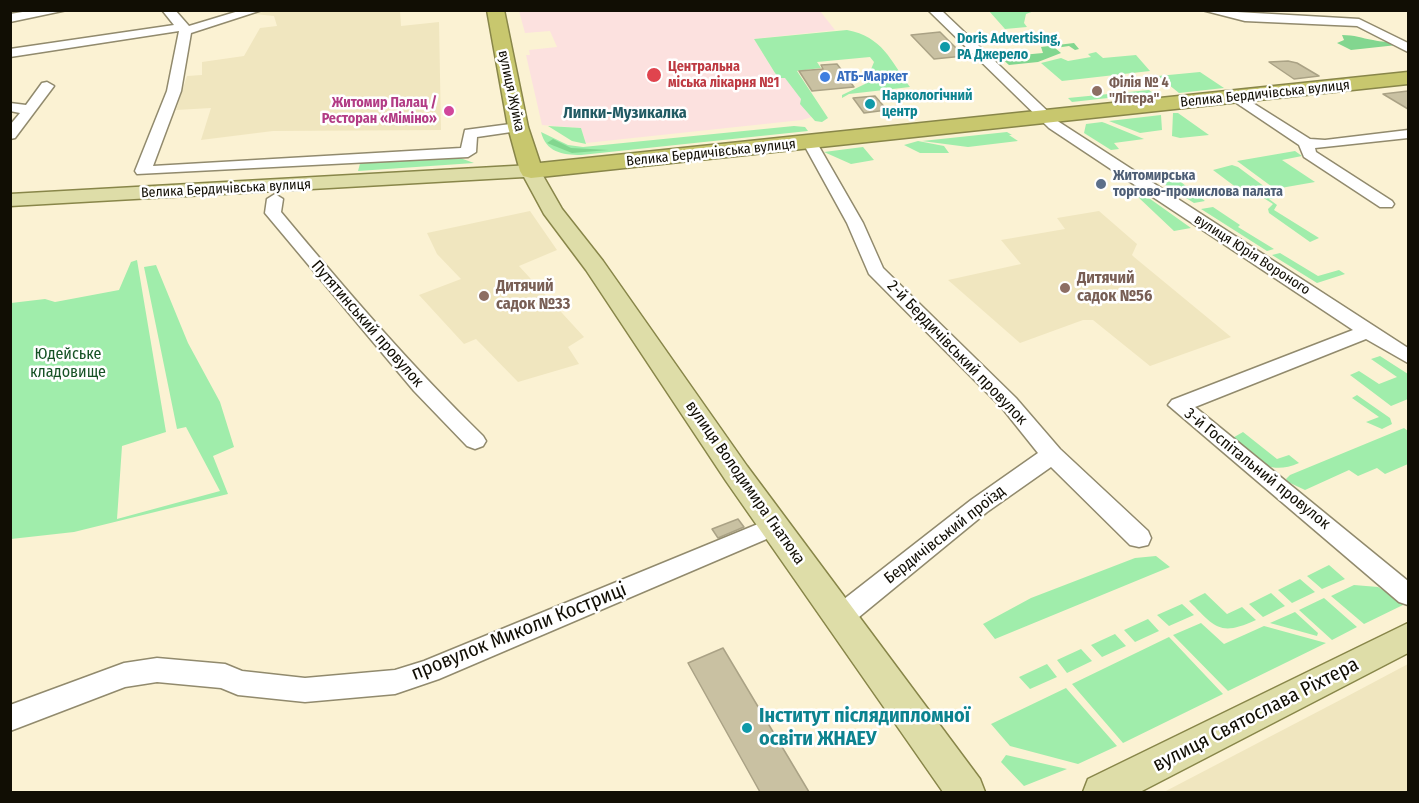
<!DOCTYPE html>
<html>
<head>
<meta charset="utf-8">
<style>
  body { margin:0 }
  #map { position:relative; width:1419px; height:803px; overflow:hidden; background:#fbf2d3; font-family:"Fira Sans Condensed",sans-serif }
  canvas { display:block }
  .frame { position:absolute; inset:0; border:12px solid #110e04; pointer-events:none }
</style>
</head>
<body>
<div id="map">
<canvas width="1419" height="803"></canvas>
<div class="frame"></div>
</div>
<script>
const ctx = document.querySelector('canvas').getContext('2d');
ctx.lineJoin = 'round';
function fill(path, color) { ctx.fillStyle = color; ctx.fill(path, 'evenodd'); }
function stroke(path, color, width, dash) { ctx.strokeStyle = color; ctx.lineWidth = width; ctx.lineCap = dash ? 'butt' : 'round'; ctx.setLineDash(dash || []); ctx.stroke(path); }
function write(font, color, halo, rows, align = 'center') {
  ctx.font = font + ' "Fira Sans Condensed",sans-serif'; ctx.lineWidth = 5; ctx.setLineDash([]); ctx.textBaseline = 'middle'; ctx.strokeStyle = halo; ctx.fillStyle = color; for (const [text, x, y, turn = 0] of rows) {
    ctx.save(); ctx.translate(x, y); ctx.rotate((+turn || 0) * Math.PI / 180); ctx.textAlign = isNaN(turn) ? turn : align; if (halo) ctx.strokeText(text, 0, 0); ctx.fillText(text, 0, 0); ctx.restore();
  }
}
const built = new Path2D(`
  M 266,11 L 400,11 L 401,26 L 439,22 L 441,130 L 273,131 L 201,140 L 211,108 L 176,110 L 187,76 L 202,75 L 202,62 L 244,56 L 260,28 L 277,26 L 274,16 L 254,14 Z
  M 530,211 L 557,250 L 519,266 L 584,337 L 568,347 L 579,364 L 518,382 L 476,339 L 464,344 L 419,295 L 461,279 L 437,254 L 427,233 Z
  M 1099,211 L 1137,244 L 1132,255 L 1134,257 L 1231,337 L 1150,366 L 1093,320 L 1083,320 L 1020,343 L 948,280 L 1021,264 L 1001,240 L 1065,229 L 1057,218 Z
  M 1408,664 L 1408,792 L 1164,792 L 1344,698 Z`);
const medical = new Path2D(`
  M 519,11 L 820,11 L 835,30 L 754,39 L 775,73 L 785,77 L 815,116 L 802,120 L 586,143 L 581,128 L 542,125 L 526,55 L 530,55 L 529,50 L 557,47 L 550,31 L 525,33 Z`);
const green = new Path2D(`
  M 989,11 L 1034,11 L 1026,14 L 1024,23 L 1027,27 L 1005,29 Z
  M 847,30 C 883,37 890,60 910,87 L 849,94 L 842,98 L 842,95 L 865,84 L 874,62 L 870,57 L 817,62 L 821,68 L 797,71 L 828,118 L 822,122 L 815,121 L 800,104 L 801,99 L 785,78 L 779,78 L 775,73 L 754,39 Z
  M 1096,52 L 1103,58 L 1136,55 L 1150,71 L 1062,81 L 1041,63 L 1061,58 L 1068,61 L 1091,57 L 1088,54 Z
  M 1200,72 L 1224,88 L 1179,93 L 1158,76 Z
  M 1149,90 L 1153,93 L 1072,102 L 1068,98 Z
  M 1173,113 L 1178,113 L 1209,135 L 1180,138 L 1172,136 Z
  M 1161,115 L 1162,130 L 1140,133 L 1109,121 Z
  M 1102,122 L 1105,123 L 1144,139 L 1114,143 L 1119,149 L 1111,150 L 1084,133 L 1086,124 Z
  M 548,126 L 581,128 L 586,144 L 572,141 Z
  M 794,126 L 805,127 L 808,131 L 581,155 C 562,155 546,152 541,132 L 568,145 L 583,147 Z
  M 1007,132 L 1012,135 L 1009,135 L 1018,141 L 968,147 L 922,141 Z
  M 918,141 L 944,146 L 949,153 L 920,153 L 904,145 Z
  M 863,147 L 874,160 L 851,164 L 824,152 Z
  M 1295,151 L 1302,156 L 1282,160 L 1315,182 L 1275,189 L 1237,161 Z
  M 449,154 L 474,163 L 358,171 L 361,160 Z
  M 1232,165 L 1238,167 L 1269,190 L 1245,194 L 1213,170 Z
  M 1172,175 L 1205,201 L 1194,203 L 1154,178 Z
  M 1275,195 L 1279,197 L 1269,199 L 1277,205 L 1274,210 L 1319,238 L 1310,242 L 1269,213 L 1268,209 L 1273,204 L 1262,197 Z
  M 1146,196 L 1191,228 L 1174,231 L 1138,197 Z
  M 1213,207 L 1240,225 L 1238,227 L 1274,249 L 1267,251 L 1201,209 Z
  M 1280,253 L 1318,276 L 1339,270 L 1345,274 L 1317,283 L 1272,255 Z
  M 137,260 L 166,432 L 122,446 L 117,519 L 220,491 L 186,427 L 177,429 L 144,267 L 156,265 L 188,343 L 220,402 L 234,447 L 213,456 L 228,494 L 74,532 L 11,539 L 11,303 L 45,299 L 55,302 L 119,290 L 131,262 Z
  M 1380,356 L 1408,374 L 1408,399 L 1391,406 L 1350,375 L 1359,371 L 1379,384 L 1397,377 L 1371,359 Z
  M 1357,395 L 1390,418 L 1392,424 L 1382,429 L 1366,422 L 1379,417 L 1352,398 Z
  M 1404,428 L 1408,431 L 1408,464 L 1385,474 L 1377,468 L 1358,476 L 1349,470 L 1305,490 L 1288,482 L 1286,479 L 1290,475 Z
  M 1243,432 L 1277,459 L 1289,455 L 1299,463 C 1267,477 1255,458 1229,440 Z
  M 1156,556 L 1170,567 L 995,639 L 983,624 L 1031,598 L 1135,558 Z
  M 1329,565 L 1345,579 L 1322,589 L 1307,576 Z
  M 1300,579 L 1315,592 L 1292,603 L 1278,590 Z
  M 1354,585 L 1378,587 L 1405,604 L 1364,624 L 1331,596 Z
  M 1205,593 L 1227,614 L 1242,607 L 1256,620 C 1219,637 1215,627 1189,601 Z
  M 1271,593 L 1285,606 L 1263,617 L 1249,604 Z
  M 1324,598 L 1357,627 L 1332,640 L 1299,610 Z
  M 1182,604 L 1194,615 L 1169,626 L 1157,615 Z
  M 1295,612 L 1318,633 L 1317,636 L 1270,623 Z
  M 1148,619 L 1159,631 L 1135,642 L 1124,630 Z
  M 1201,623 L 1224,644 L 1264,626 L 1326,643 L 1228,691 L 1173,635 Z
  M 1115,634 L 1126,646 L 1102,657 L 1091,645 Z
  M 1169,637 L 1223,694 L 1123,743 L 1072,684 Z
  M 1081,649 L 1092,661 L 1067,673 L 1057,660 Z
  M 1047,664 L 1057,677 L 1030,689 L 1019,677 Z
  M 1066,688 L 1117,746 L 1078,764 L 1010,746 L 991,724 Z
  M 1006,755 L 1067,769 L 1024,786 L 1001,762 Z`);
const forest = new Path2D(`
  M 1342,35 C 1355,35 1361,38 1373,40 C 1383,43 1386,40 1397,45 L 1351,50 L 1337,43 L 1344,40 Z
  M 1074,43 L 1079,49 L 1075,50 L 1069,46 L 1055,48 L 1061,53 L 1038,62 L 1009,65 L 1000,57 L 1043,53 L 1041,47 Z
  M 553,139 L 571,148 L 609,150 L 572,153 L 547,143 Z`);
const building = new Path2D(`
  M 940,32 L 964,56 L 934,59 L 911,35 Z
  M 1288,61 L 1297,63 L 1319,76 L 1294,79 L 1269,62 Z
  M 837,64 L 854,87 L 812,91 L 799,71 L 823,69 L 821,65 Z
  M 1408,91 L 1408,109 L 1383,94 Z
  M 875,96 L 887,110 L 864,113 L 853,98 Z
  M 738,519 L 744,527 L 718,538 L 712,529 Z
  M 723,648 L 809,792 L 760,792 L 688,663 Z`);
const minor = new Path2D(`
  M 35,10 L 67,10 L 10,22 L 10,14 Z
  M 162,10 L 175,10 L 189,26 L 242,10 L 262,10 L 191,33 L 181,91 L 153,166 L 461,148 L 465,130 L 518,123 L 525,127 L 518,131 L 477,137 L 476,152 L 468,157 L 137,174 L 135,171 L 167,91 L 179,31 L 10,57 L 10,49 L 174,25 Z
  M 928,10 L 941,10 L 1059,122 L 1408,348 L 1408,363 L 1366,339 L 1195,407 L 1408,581 L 1408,605 L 1399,602 L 1168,405 L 1172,400 L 1353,330 L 1049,128 Z
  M 1202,10 L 1359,19 L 1408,43 L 1408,52 L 1357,26 L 1245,21 Z
  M 47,82 L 54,86 L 15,138 L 10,139 L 10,125 L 20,113 L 10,111 L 10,103 L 26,105 L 42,83 Z
  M 1237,93 L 1310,139 L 1325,140 L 1408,130 L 1408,138 L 1315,148 L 1316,152 L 1392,201 L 1394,204 L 1392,207 L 1380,207 L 1304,157 L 1299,145 L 1232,100 L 1232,94 Z
  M 810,139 L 817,143 L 863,223 L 883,268 L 1016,398 L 1060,449 L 1148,531 L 1151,538 L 1148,545 L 1139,547 L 1130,545 L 1051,467 L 987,512 L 848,626 L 839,629 L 830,626 L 826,618 L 830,610 L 971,500 L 1038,453 L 1002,408 L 869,274 L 847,223 L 803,143 Z
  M 275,194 L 283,199 L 281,212 C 346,290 411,366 483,436 L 486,441 L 483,446 L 475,449 L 467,446 L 414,391 L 265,213 L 267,199 Z
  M 775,517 L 783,520 L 787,526 L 783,532 L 439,679 L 395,694 L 305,702 L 238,695 L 221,688 L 157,682 L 125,687 L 10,731 L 10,705 L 124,663 L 157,658 L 225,664 L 242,671 L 305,678 L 395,670 L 424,661 Z`);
const major = new Path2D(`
  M 531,165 L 538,167 L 562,209 L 603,261 L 747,466 L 980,779 L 985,792 L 943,792 L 726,481 L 586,270 L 544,214 L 524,177 L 10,206 L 10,194 Z
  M 1408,623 L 1408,653 L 1140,792 L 1083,792 L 1088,779 Z`);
const highway = new Path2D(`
  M 487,10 L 504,10 L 528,127 L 540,163 L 1408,72 L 1408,84 L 531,178 L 523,176 L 520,171 L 508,127 Z`);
const markers = [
  [945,47,6,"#0f9aa8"],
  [654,75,8,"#e0444e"],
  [825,77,6,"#3f7fe0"],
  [1097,91,6,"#8d6e63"],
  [870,104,6,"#0f9aa8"],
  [449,111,6,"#d1479c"],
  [1101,184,6,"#5c6f8a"],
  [1065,288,6,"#8d6e63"],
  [484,296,6,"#8d6e63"],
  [747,728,6,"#0f9aa8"]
];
const farCulturenames = [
  ["Doris Advertising,",957,39],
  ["РА Джерело",957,55],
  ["Наркологічний",882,96],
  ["центр",882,112]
];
const farHealthnames = [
  ["Центральна",668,67],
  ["міська лікарня №1",668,83]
];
const farShopnames = [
  ["АТБ-Маркет",837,77]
];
const farEducationnames = [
  ["Філія № 4",1109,83],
  ["\"Літера\"",1109,99]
];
const farStreetnames = [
  ["вулиця Жуйка",511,91,78],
  ["Велика Бердичівська вулиця",1265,94,-6],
  ["Велика Бердичівська вулиця",711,153,-6],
  ["Велика Бердичівська вулиця",226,189,-3],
  ["вулиця Юрія Вороного",1252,255,33]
];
const farHotelnames = [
  ["Житомир Палац /",437,103],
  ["Ресторан «Міміно»",437,119]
];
const farServicenames = [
  ["Житомирська",1113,176],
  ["торгово-промислова палата",1113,192]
];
const farQuarternames = [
  ["Липки-Музикалка",625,114]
];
const educationNames = [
  ["Дитячий",1077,279],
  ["садок №56",1077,297],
  ["Дитячий",496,287],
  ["садок №33",496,305]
];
const streetNames = [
  ["Путятинський провулок",367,324,49],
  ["2-й Бердичівський провулок",957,353,46],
  ["3-й Госпітальний провулок",1257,469,39],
  ["вулиця Володимира Гнатюка",745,483,55],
  ["Бердичівський проїзд",945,535,-38]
];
const parkNames = [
  ["Юдейське",68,355],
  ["кладовище",68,373]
];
const nearStreetnames = [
  ["провулок Миколи Костриці",519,632,-22],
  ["вулиця Святослава Ріхтера",1256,715,-27]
];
const nearCulturenames = [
  ["Інститут післядипломної",759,716],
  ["освіти ЖНАЕУ",759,739]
];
fill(built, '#f0e6bf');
fill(medical, '#fce1df');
fill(green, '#a0edab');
fill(forest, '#82d68f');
fill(building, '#c9c1a2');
stroke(building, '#aaa285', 1.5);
stroke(minor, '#918a6d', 3);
stroke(major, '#888649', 3);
stroke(highway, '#888649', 3);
fill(minor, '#fff');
fill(major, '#dedda8');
fill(highway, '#c8c76e');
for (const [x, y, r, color] of markers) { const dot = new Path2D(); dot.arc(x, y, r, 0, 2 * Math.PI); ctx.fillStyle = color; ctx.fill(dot); stroke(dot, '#fff', 2); }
write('bold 14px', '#0d838f', '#fff', farCulturenames, 'left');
write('bold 14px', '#be3a42', '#fff', farHealthnames, 'left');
write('bold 14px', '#366cbe', '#fff', farShopnames, 'left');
write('bold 14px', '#785e54', '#fff', farEducationnames, 'left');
write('14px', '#110e04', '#fff', farStreetnames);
write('bold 14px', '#b23c85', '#fff', farHotelnames, 'right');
write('bold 14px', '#4e5e75', '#fff', farServicenames, 'left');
write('bold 16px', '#215a63', '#fff', farQuarternames);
write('bold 16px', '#785e54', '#fff', educationNames, 'left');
write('16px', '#110e04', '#fff', streetNames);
write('16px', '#165225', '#fff', parkNames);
write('20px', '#110e04', '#fff', nearStreetnames);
write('bold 20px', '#0d838f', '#fff', nearCulturenames, 'left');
</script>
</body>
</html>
